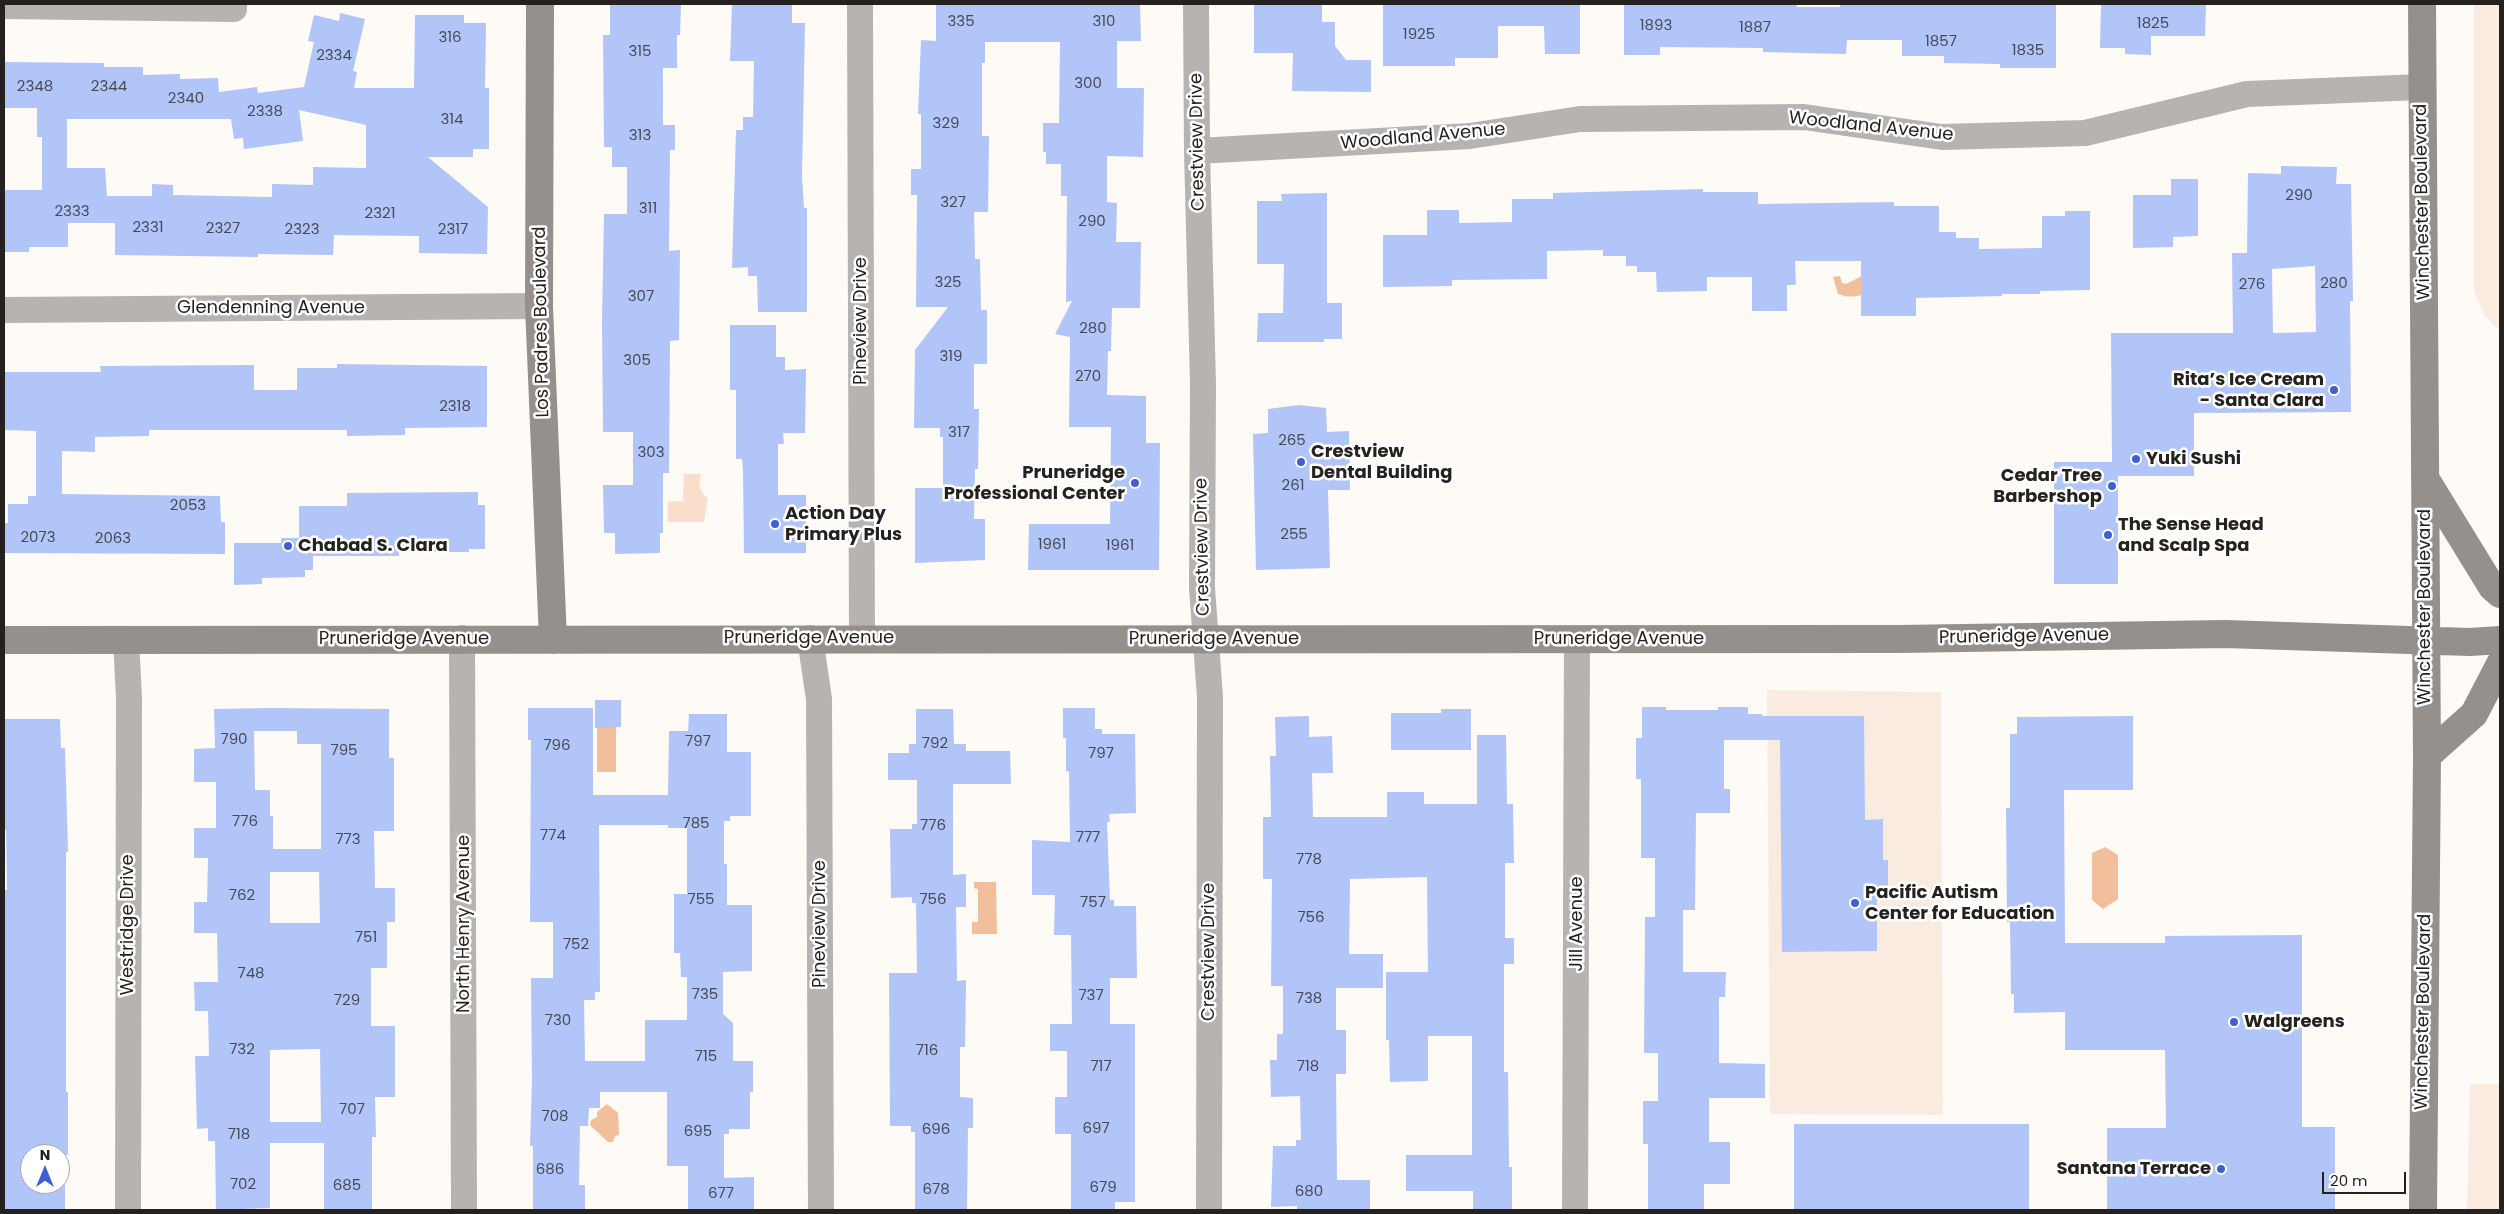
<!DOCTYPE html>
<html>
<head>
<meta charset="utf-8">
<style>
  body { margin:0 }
  #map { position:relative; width:2504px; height:1214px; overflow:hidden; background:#fefaf6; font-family:Poppins,sans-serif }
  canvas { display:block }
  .frame { position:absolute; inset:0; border:5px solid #24211f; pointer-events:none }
  .north { position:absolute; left:20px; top:1144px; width:50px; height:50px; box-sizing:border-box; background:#fff; border:1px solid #a7a6a5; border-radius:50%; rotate:0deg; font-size:14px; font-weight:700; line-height:20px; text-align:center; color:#24211f }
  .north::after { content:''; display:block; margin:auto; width:18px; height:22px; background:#3f5fd2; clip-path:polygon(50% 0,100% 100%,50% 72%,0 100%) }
  .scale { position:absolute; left:2322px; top:1172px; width:84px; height:22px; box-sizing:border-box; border:2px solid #24211f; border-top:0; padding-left:6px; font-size:15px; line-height:18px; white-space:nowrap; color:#24211f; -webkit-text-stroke:4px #fff; paint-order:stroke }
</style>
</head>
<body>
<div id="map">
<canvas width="2504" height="1214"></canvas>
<div class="frame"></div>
<div class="north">N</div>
<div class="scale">20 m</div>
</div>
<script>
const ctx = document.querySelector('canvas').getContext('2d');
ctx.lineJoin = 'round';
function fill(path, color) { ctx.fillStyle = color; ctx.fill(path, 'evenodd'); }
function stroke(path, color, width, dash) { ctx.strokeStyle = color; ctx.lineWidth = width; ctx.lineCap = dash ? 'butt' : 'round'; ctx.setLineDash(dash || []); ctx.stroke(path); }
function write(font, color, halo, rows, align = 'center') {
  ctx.font = font + ' Poppins,sans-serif'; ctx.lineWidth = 5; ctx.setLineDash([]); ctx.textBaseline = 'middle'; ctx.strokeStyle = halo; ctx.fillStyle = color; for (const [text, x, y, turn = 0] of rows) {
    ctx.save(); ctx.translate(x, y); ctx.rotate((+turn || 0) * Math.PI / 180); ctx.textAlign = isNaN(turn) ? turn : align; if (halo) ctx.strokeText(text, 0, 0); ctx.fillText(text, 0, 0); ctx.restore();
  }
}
const built = new Path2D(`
  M 2474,4 L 2500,4 L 2500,344 L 2500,331 L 2484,315 L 2474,291 Z
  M 1767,690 L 1941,692 L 1943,1115 L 1770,1114 Z
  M 2470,1084 L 2500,1084 L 2500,1210 L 2467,1210 Z`);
const green = new Path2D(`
  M 684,474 L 701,474 C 699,486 698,490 708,498 L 704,522 L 668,522 L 668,502 L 683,501 Z`);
const water = new Path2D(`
  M 1864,275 L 1869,293 C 1857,297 1849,298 1838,294 L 1833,277 L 1840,276 L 1842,283 L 1846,284 Z
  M 597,726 L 616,726 L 616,772 L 597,772 Z
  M 2105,847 L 2118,855 L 2118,899 L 2103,909 L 2092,900 L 2092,853 Z
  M 974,882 L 996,882 L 997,934 L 972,934 L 972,922 L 978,922 L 978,889 L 974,888 Z
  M 607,1104 L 618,1113 L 619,1135 L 615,1136 L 613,1142 L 608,1142 L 590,1125 L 591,1120 L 597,1117 L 597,1112 Z`);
const building = new Path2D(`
  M 610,4 L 681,4 L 680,35 L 677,35 L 677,68 L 663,68 L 663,125 L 675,125 L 675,150 L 670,150 L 669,251 L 680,250 L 679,340 L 670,341 L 669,473 L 663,473 L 663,533 L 660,533 L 660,553 L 615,554 L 615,533 L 604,533 L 603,485 L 633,485 L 633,432 L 603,432 L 602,320 L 604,214 L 627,214 L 627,167 L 612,167 L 612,147 L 604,147 L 603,35 L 610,35 Z
  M 732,4 L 792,4 L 792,23 L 805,23 L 802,177 L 804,208 L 807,208 L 807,312 L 758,312 L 757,276 L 748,276 L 748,267 L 732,268 L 736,130 L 743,130 L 743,117 L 753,117 L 754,61 L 730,61 Z
  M 936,4 L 1140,4 L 1141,41 L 1117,41 L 1117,88 L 1144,88 L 1143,157 L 1107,156 L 1107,202 L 1117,203 L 1116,242 L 1141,242 L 1140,308 L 1112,308 L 1111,351 L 1108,351 L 1107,395 L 1146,396 L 1146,443 L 1160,443 L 1159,570 L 1028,570 L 1029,524 L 1110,524 L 1111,427 L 1069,427 L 1070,337 L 1055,334 L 1072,301 L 1066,302 L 1067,196 L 1061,196 L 1061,164 L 1046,164 L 1046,152 L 1043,152 L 1043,123 L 1059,123 L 1060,42 L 985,42 L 985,63 L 982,63 L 982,136 L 989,136 L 988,212 L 974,212 L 975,259 L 980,259 L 981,310 L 987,310 L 987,364 L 974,364 L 974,409 L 979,409 L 978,469 L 975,469 L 974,519 L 985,519 L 985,560 L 915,563 L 915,488 L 943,488 L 943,437 L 940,437 L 940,428 L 914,428 L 915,350 L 948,307 L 916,307 L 917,195 L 911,195 L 911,169 L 921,169 L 921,114 L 918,114 L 921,40 L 936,41 Z
  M 1254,4 L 1322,4 L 1322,22 L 1335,22 L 1335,46 L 1346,60 L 1371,60 L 1371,92 L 1292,91 L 1293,53 L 1254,53 Z
  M 1383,4 L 1580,4 L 1580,54 L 1545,54 L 1544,26 L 1498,26 L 1498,58 L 1455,58 L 1455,66 L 1383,66 Z
  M 1624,4 L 1797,4 L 1797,7 L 1840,7 L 1840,4 L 2056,4 L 2056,68 L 2000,68 L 2000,64 L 1944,63 L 1944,56 L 1902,56 L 1902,40 L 1847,40 L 1846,54 L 1763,52 L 1763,48 L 1660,47 L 1660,55 L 1624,55 Z
  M 2176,4 L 2206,4 L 2205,36 L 2151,36 L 2151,55 L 2125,54 L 2125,48 L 2100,48 L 2101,5 Z
  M 340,13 L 365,19 L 353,71 L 357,72 L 354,88 L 414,88 L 415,15 L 464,15 L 464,23 L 486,23 L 485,88 L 489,88 L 489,149 L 473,149 L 473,157 L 428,157 L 488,207 L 487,254 L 419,253 L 419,236 L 334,235 L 333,255 L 258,254 L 258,257 L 115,255 L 115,223 L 68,223 L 68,247 L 29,247 L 29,252 L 4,252 L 4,190 L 42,190 L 42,137 L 37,137 L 37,108 L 4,108 L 4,62 L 104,63 L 104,67 L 143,67 L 143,75 L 180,74 L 180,79 L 218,78 L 219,92 L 257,87 L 258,93 L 304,87 L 314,42 L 308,41 L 314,15 L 339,21 ZM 299,110 L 366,125 L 366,168 L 313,167 L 313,185 L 272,184 L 272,197 L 173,195 L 173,185 L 152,184 L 152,196 L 107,196 L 105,168 L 67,168 L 67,119 L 231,119 L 234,139 L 243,138 L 244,149 L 303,141 Z
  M 2281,166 L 2337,167 L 2336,184 L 2351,184 L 2353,301 L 2350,301 L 2351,412 L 2194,413 L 2194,476 L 2118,476 L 2118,584 L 2054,584 L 2054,462 L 2112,462 L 2111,333 L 2233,333 L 2232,253 L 2247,253 L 2248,173 L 2281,174 ZM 2315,266 L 2316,332 L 2273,333 L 2272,269 Z
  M 2171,179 L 2198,179 L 2198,236 L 2173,237 L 2173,247 L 2133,248 L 2133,195 L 2171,195 Z
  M 1703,189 L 1703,192 L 1758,192 L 1758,204 L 1894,202 L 1894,206 L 1939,206 L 1939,232 L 1956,232 L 1956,238 L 1979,238 L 1979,249 L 2042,248 L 2042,216 L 2065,216 L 2065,211 L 2090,211 L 2090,290 L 2040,291 L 2040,294 L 2002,294 L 2002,296 L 1916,298 L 1916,316 L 1861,316 L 1861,261 L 1795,261 L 1796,285 L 1787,285 L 1787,311 L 1752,311 L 1752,277 L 1707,277 L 1707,291 L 1657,292 L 1656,272 L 1637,272 L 1637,266 L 1626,266 L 1626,256 L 1603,256 L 1603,250 L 1547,251 L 1547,279 L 1452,280 L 1452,286 L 1383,287 L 1383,235 L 1427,235 L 1427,210 L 1459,210 L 1459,223 L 1512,222 L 1512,199 L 1553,199 L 1553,193 Z
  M 1327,193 L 1327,303 L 1342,303 L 1342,339 L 1324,339 L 1324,342 L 1257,342 L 1258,313 L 1283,313 L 1284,264 L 1257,264 L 1257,201 L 1282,201 L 1281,194 Z
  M 730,325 L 776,325 L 776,357 L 785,357 L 785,370 L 806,369 L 805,433 L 783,433 L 784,444 L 778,444 L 778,495 L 806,495 L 806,553 L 744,553 L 743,471 L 742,459 L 736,459 L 736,390 L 730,390 Z
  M 337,364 L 487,366 L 487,427 L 405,428 L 405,435 L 347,436 L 347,430 L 149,430 L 149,436 L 95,437 L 95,452 L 62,451 L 62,494 L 220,496 L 221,522 L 225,522 L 225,554 L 4,553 L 4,523 L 8,523 L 8,504 L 28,504 L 28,496 L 36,496 L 36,431 L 4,430 L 4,372 L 101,372 L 100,366 L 254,365 L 254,390 L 297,390 L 297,368 L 337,368 Z
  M 1299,405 L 1326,408 L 1327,432 L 1349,431 L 1350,490 L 1328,490 L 1330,568 L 1256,570 L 1253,434 L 1268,433 L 1268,409 Z
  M 478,492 L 478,505 L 485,505 L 485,549 L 469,549 L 469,552 L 399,552 L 399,556 L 313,556 L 313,570 L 305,570 L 305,577 L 262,578 L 262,584 L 234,585 L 234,543 L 281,543 L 281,538 L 299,538 L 299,506 L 347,506 L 347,493 Z
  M 595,700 L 621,700 L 621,727 L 595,728 Z
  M 1642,707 L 1666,707 L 1666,710 L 1718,710 L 1718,707 L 1748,707 L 1748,714 L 1762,714 L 1762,716 L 1864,716 L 1865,820 L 1883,819 L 1883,860 L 1888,860 L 1888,891 L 1877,891 L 1877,951 L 1782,952 L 1780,740 L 1724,740 L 1724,789 L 1730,789 L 1730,813 L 1696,813 L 1695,910 L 1683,910 L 1683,972 L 1726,972 L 1725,997 L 1719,997 L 1719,1063 L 1765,1064 L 1765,1098 L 1709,1098 L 1709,1142 L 1730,1142 L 1730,1184 L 1704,1184 L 1704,1210 L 1648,1210 L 1648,1144 L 1643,1144 L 1643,1101 L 1658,1101 L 1658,1053 L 1644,1053 L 1645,917 L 1655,917 L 1655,858 L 1641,858 L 1641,779 L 1636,779 L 1636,738 L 1642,738 Z
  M 269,708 L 389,709 L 389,758 L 394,758 L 394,831 L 374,831 L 375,888 L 395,888 L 395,922 L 387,922 L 387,968 L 371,968 L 371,1026 L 395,1026 L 395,1097 L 375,1097 L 376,1137 L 372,1137 L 372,1210 L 324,1210 L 324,1143 L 270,1143 L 270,1208 L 216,1210 L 215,1141 L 208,1141 L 208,1128 L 197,1129 L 195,1056 L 209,1056 L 208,1011 L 195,1011 L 194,982 L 218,982 L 217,933 L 194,933 L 194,902 L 207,902 L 208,858 L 194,858 L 194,828 L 216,828 L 216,782 L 194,782 L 194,749 L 215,748 L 214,709 ZM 254,731 L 297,731 L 297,744 L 321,744 L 321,849 L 273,849 L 273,816 L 270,816 L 270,790 L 255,790 ZM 270,872 L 319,872 L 320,923 L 270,923 ZM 320,1049 L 321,1122 L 270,1122 L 270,1050 Z
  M 528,708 L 593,708 L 593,795 L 668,795 L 669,731 L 688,731 L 689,714 L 727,714 L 727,752 L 751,752 L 751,816 L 730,816 L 730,821 L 724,821 L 724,864 L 727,864 L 727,905 L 752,905 L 752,971 L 723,972 L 723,1014 L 733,1023 L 733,1061 L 753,1061 L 753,1092 L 750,1092 L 750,1129 L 729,1129 L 729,1134 L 724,1134 L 724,1178 L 754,1177 L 754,1210 L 688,1210 L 688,1166 L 667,1166 L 667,1092 L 600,1092 L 600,1108 L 589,1108 L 588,1126 L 580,1126 L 579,1185 L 585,1185 L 585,1210 L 533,1210 L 533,1146 L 530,1146 L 532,1079 L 531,978 L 553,978 L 553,922 L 530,922 L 531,740 L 528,740 ZM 599,825 L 668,825 L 668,828 L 687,828 L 687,894 L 674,894 L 674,953 L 680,953 L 681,977 L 687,977 L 687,1020 L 645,1020 L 645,1061 L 585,1061 L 584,1000 L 595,1000 L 595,992 L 600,992 Z
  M 1063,708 L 1095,708 L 1095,729 L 1102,729 L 1102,734 L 1135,734 L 1136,813 L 1109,814 L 1110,822 L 1107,822 L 1110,900 L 1114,900 L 1114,906 L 1136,906 L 1137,978 L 1110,978 L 1110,1024 L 1135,1024 L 1135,1202 L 1115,1202 L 1115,1210 L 1071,1210 L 1071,1134 L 1055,1134 L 1055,1097 L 1067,1097 L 1067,1051 L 1050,1051 L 1050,1024 L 1072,1024 L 1071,935 L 1054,935 L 1055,895 L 1032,895 L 1032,840 L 1070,842 L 1069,771 L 1066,771 L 1066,738 L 1063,738 Z
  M 916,709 L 953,709 L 954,744 L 966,744 L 966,751 L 1010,751 L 1011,784 L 953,784 L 953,875 L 966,874 L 966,907 L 956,907 L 957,981 L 966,980 L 965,1047 L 960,1047 L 960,1097 L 973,1098 L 973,1128 L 968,1128 L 967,1210 L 915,1210 L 915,1132 L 911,1132 L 911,1126 L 890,1126 L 889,973 L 917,973 L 916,903 L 912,903 L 912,897 L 891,898 L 890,829 L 912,829 L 912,824 L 917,824 L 917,780 L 888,780 L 888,753 L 909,753 L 909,744 L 916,744 Z
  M 1441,709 L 1471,709 L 1471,750 L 1391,750 L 1391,713 L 1441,713 Z
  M 1309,716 L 1309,737 L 1332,736 L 1333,773 L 1312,773 L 1313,817 L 1387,817 L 1387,792 L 1424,792 L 1424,804 L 1477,804 L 1477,735 L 1506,735 L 1507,804 L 1513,804 L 1514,863 L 1505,863 L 1505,938 L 1514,938 L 1514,964 L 1504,964 L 1504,1072 L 1508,1072 L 1509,1167 L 1512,1167 L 1512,1210 L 1473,1210 L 1473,1191 L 1406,1191 L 1406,1155 L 1472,1155 L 1472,1036 L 1428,1036 L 1428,1081 L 1390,1082 L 1389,1040 L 1386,1040 L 1386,972 L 1428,972 L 1427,877 L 1350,879 L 1349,954 L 1383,954 L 1383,988 L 1336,988 L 1336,1030 L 1346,1030 L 1346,1074 L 1336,1074 L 1337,1180 L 1370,1180 L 1370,1210 L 1297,1210 L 1297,1206 L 1271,1207 L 1273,1146 L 1296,1146 L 1296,1140 L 1301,1140 L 1300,1096 L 1271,1097 L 1270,1060 L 1277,1060 L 1277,1034 L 1283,1034 L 1283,986 L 1271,986 L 1272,879 L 1263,879 L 1263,817 L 1271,817 L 1270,756 L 1276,756 L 1275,717 Z
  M 2133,716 L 2133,790 L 2064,790 L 2065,943 L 2165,943 L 2165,936 L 2302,935 L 2302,1127 L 2335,1127 L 2335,1210 L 2107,1210 L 2107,1128 L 2166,1128 L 2165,1050 L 2065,1050 L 2065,1012 L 2014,1013 L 2014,994 L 2011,994 L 2010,922 L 2007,922 L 2006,808 L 2010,808 L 2010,734 L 2017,734 L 2017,717 Z
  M 4,719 L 60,719 L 61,748 L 65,748 L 68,852 L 66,852 L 66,1092 L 68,1092 L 68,1155 L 65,1155 L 65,1210 L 4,1210 L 4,890 L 7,890 L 6,830 L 4,830 ZM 30,1154 L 60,1154 L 60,1184 L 30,1184 Z
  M 1794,1124 L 2029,1124 L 2029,1210 L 1794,1210 Z`);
const street = new Path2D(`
  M 860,4 L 862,638
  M 1196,4 L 1197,151 L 1203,384 L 1202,588 L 1210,697 L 1209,1210
  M 4,6 L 234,9 L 234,4
  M 1197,151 L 1470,136 L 1580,119 L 1804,117 L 1942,137 L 2085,133 L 2247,94 L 2421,87
  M 4,310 L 539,306
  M 462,638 L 464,1210
  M 810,638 L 819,699 L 821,1210
  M 126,639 L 129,698 L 128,1210
  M 1575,1210 L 1577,639`);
const secondary = new Path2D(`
  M 540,4 L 539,306 L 553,640
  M 2422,4 L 2427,756 L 2423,1210
  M 2425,478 L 2492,587 L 2500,594
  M 4,640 L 1898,639 L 2225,634 L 2470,642 L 2500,640
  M 2427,756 L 2474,714 L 2500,664`);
const markers = [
  [2334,390,5,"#3f5fd2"],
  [2136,459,5,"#3f5fd2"],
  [1301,462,5,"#3f5fd2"],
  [1135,483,5,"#3f5fd2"],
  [2112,486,5,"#3f5fd2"],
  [775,524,5,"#3f5fd2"],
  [2108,535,5,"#3f5fd2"],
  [288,546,5,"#3f5fd2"],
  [1855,903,5,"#3f5fd2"],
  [2234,1022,5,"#3f5fd2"],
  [2221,1169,5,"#3f5fd2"]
];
const numberNames = [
  ["335",961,22],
  ["310",1104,22],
  ["1825",2153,24],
  ["1893",1656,26],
  ["1887",1755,28],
  ["1925",1419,35],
  ["316",450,38],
  ["1857",1941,42],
  ["1835",2028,51],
  ["315",640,52],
  ["2334",334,56],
  ["300",1088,84],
  ["2348",35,87],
  ["2344",109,87],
  ["2340",186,99],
  ["2338",265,112],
  ["314",452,120],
  ["329",946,124],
  ["313",640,136],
  ["290",2299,196],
  ["327",953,203],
  ["311",648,209],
  ["2333",72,212],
  ["2321",380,214],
  ["290",1092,222],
  ["2331",148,228],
  ["2327",223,229],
  ["2323",302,230],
  ["2317",453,230],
  ["325",948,283],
  ["280",2334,284],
  ["276",2252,285],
  ["307",641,297],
  ["280",1093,329],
  ["319",951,357],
  ["305",637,361],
  ["270",1088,377],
  ["2318",455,407],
  ["317",959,433],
  ["265",1292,441],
  ["303",651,453],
  ["261",1293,486],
  ["2053",188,506],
  ["255",1294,535],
  ["2073",38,538],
  ["2063",113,539],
  ["1961",1052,545],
  ["1961",1120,546],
  ["790",234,740],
  ["797",698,742],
  ["792",935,744],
  ["796",557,746],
  ["795",344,751],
  ["797",1101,754],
  ["776",245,822],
  ["785",696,824],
  ["776",933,826],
  ["774",553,836],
  ["777",1088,838],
  ["773",348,840],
  ["778",1309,860],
  ["762",242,896],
  ["755",701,900],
  ["756",933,900],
  ["757",1093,903],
  ["756",1311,918],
  ["751",366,938],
  ["752",576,945],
  ["748",251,974],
  ["735",705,995],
  ["737",1091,996],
  ["738",1309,999],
  ["729",347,1001],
  ["730",558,1021],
  ["732",242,1050],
  ["716",927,1051],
  ["715",706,1057],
  ["717",1101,1067],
  ["718",1308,1067],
  ["707",352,1110],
  ["708",555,1117],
  ["697",1096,1129],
  ["696",936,1130],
  ["695",698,1132],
  ["718",239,1135],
  ["686",550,1170],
  ["702",243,1185],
  ["685",347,1186],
  ["679",1103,1188],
  ["678",936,1190],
  ["680",1309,1192],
  ["677",721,1194]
];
const streetNames = [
  ["Woodland Avenue",1871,127,6],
  ["Woodland Avenue",1423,137,-5],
  ["Crestview Drive",1198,142,-91],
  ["Winchester Boulevard",2423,202,-91],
  ["Glendenning Avenue",271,308],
  ["Pineview Drive",861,321,-90],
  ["Los Padres Boulevard",542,322,-91],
  ["Crestview Drive",1203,547,-91],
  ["Winchester Boulevard",2425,607,-90],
  ["Pruneridge Avenue",2024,637,-1],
  ["Pruneridge Avenue",809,638],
  ["Pruneridge Avenue",404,639],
  ["Pruneridge Avenue",1214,639],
  ["Pruneridge Avenue",1619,639],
  ["North Henry Avenue",464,924,-90],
  ["Pineview Drive",820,924,-90],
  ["Jill Avenue",1577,924,-90],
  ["Westridge Drive",128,925,-90],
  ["Crestview Drive",1209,952,-90],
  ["Winchester Boulevard",2424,1012,-89]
];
const poiNames = [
  ["Rita’s Ice Cream",2324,380,"right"],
  ["- Santa Clara",2324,401,"right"],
  ["Crestview",1311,452],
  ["Dental Building",1311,473],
  ["Yuki Sushi",2146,459],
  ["Pruneridge",1125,473,"right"],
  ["Professional Center",1125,494,"right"],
  ["Cedar Tree",2102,476,"right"],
  ["Barbershop",2102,497,"right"],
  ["Action Day",785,514],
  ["Primary Plus",785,535],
  ["The Sense Head",2118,525],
  ["and Scalp Spa",2118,546],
  ["Chabad S. Clara",298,546],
  ["Pacific Autism",1865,893],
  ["Center for Education",1865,914],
  ["Walgreens",2244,1022],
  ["Santana Terrace",2211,1169,"right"]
];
fill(built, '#faebe1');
fill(green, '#f9decc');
fill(water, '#f2bf9c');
fill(building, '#b1c5f8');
stroke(street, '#b6b3b0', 26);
stroke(secondary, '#95908c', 28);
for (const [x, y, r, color] of markers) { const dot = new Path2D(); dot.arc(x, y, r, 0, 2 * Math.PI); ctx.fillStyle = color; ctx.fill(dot); stroke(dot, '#fff', 2); }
write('15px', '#474a55', null, numberNames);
write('18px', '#24211f', '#fff', streetNames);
write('bold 18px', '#24211f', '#fff', poiNames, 'left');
</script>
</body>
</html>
